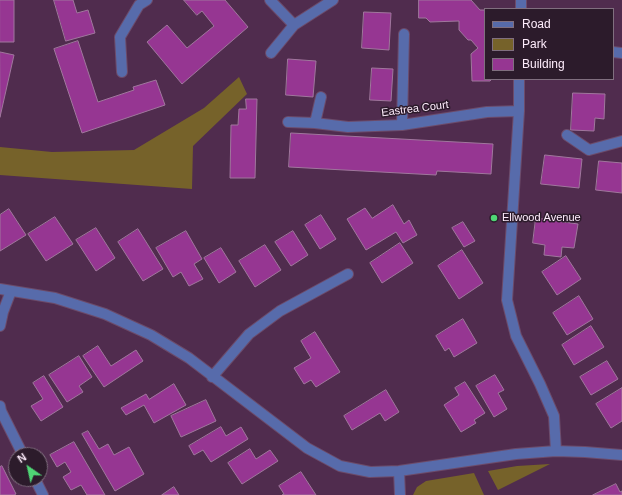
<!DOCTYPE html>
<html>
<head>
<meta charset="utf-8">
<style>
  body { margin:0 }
  #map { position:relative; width:622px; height:495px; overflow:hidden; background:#502c4e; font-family:Arial,sans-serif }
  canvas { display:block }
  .legend { position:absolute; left:484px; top:8px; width:130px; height:72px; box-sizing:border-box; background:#2c1b2b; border:1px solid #806f7f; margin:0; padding:5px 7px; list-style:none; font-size:12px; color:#feecfc }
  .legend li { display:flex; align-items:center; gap:8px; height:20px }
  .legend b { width:20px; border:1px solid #806f7f }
  .north { position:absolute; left:8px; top:447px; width:40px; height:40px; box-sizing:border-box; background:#2c1b2b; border:1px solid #806f7f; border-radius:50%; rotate:326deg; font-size:11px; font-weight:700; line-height:16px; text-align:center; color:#feecfc }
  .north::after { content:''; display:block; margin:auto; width:14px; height:18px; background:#4fd675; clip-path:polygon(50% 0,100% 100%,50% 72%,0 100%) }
</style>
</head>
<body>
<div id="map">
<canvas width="622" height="495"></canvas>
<ul class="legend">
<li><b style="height:5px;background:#576bab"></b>Road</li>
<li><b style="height:11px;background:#76622a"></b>Park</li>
<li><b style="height:11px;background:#963692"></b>Building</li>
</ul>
<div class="north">N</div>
</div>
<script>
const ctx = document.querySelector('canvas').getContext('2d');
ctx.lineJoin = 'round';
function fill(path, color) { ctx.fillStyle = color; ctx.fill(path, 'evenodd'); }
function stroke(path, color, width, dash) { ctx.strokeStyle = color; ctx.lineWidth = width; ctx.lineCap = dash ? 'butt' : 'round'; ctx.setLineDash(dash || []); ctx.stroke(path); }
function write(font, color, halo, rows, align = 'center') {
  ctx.font = font + ' Arial,sans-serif'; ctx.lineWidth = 3; ctx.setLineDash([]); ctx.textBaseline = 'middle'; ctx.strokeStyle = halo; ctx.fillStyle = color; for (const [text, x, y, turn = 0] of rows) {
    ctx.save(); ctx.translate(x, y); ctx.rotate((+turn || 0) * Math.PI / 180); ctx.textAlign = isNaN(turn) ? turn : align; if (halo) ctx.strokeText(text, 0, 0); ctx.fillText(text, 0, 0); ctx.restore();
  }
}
const green = new Path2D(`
  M 239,77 L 247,94 L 193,146 L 192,189 L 0,175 L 0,147 L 52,152 L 134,150 L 204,108 Z
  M 550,464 L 498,490 L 488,471 L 517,466 Z
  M 474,473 L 484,495 L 413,495 L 417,487 L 426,481 Z`);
const building = new Path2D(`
  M 0,0 L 14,0 L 14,42 L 0,42 Z
  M 54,0 L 73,0 L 77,13 L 88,10 L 95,33 L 66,41 Z
  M 184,0 L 225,0 L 248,27 L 182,84 L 147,42 L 167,25 L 187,48 L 214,26 L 202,11 L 197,15 Z
  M 419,0 L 471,0 L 480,10 L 485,10 L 485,79 L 492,79 L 490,81 L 472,81 L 471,54 L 478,48 L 471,40 L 468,40 L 459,30 L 459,21 L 430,22 L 426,18 L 419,18 Z
  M 364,12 L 391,13 L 389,50 L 362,48 Z
  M 78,41 L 98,102 L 134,90 L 133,87 L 156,80 L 165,105 L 82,133 L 54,49 Z
  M 0,52 L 14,55 L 0,117 Z
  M 288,59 L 316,61 L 313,97 L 286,95 Z
  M 372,68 L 393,69 L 391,101 L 370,100 Z
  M 573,93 L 605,94 L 604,119 L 595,118 L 594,131 L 571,130 Z
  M 246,99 L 257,99 L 255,178 L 230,178 L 231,125 L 238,125 L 239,109 L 246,109 Z
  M 291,133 L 493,144 L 491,174 L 437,171 L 436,175 L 289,167 Z
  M 545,155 L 582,159 L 579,188 L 541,184 Z
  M 599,161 L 622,163 L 622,193 L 596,190 Z
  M 393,205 L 404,224 L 409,220 L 417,235 L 403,243 L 396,232 L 366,250 L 347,219 L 365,208 L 372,218 Z
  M 9,209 L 26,235 L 0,251 L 0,215 Z
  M 321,215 L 336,239 L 320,249 L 305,225 Z
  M 55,217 L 73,244 L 46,261 L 28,234 Z
  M 536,218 L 578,224 L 574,248 L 562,247 L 561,257 L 544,255 L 545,245 L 533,243 Z
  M 463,222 L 475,241 L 464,247 L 452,228 Z
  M 96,228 L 115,258 L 96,271 L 76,240 Z
  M 138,229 L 163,269 L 143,281 L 118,242 Z
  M 186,231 L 202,259 L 194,264 L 203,279 L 189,286 L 181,272 L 173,277 L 156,248 Z
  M 293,231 L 308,255 L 291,266 L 275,242 Z
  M 400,243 L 413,263 L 382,283 L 370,263 Z
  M 265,245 L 281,270 L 255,287 L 239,261 Z
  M 221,248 L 236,272 L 219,283 L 204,258 Z
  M 462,250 L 483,283 L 459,299 L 438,266 Z
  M 566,256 L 581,279 L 557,295 L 542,272 Z
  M 579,296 L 593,319 L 567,335 L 553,313 Z
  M 463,319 L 477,343 L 454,357 L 449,348 L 445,351 L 436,336 Z
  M 591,326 L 604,347 L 574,365 L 562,345 Z
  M 315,332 L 340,372 L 316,387 L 311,380 L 304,384 L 294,368 L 311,358 L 301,341 Z
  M 98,346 L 111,366 L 136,350 L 143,361 L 104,387 L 83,356 Z
  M 79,356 L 92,377 L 79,386 L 83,392 L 67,402 L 49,375 Z
  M 607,361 L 618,379 L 591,395 L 580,377 Z
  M 495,375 L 504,390 L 498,393 L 507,409 L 494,417 L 476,386 Z
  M 44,376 L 63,407 L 41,421 L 31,406 L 43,399 L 33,383 Z
  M 465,382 L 485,413 L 474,420 L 476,423 L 461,432 L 444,405 L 459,395 L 455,388 Z
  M 174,384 L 186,405 L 154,423 L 144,405 L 126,415 L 121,408 L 146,394 L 149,399 Z
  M 622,388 L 622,421 L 611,428 L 596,404 Z
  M 386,390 L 399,412 L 385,421 L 380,413 L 352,430 L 344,416 Z
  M 206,400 L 216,421 L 181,437 L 171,416 Z
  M 221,427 L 226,436 L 241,427 L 248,439 L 211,462 L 203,450 L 194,455 L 189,446 Z
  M 88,431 L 99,449 L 108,444 L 114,455 L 129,447 L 144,474 L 115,491 L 82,434 Z
  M 74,442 L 105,495 L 87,495 L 81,485 L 71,490 L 63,477 L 71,472 L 65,462 L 57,467 L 50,455 Z
  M 250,449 L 256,459 L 270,450 L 278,461 L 242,484 L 228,463 Z
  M 2,466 L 16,494 L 14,495 L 0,495 L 0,467 Z
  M 301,472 L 316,495 L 282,495 L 284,494 L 279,486 Z
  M 616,484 L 620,492 L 622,491 L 622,495 L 593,495 Z
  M 174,487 L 179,495 L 162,495 Z`);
const minor = new Path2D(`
  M 270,0 L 294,25
  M 521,9 L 521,0
  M 613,52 L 622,53
  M 271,53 L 294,25 L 333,0
  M 122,72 L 120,37 L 139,5 L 147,0
  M 519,79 L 519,111 L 507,300 L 516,336 L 540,384 L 554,416 L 556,451
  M 288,122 L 315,123 L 321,97
  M 315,123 L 348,127 L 402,125 L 487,112 L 519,111
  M 402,125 L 404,34
  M 567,135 L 589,150 L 622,141
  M 0,289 L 55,298 L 105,314 L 151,335 L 189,358 L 307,448 L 340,466 L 370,472 L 399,471 L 516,454 L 556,451 L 585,452 L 622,455
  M 0,326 L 3,312 L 11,291
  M 212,377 L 249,334 L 280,311 L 348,274
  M 0,406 L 1,411 L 23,455
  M 399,471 L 400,495
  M 35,479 L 43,495`);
const markers = [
  [494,218,4,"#4fd675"]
];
const streetNames = [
  ["Eastrea Court",415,109,-7]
];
const poiNames = [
  ["Ellwood Avenue",502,218]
];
fill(green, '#76622a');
fill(building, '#963692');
stroke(building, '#a0779d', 1);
stroke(minor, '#6c4b6a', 12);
stroke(minor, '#576bab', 10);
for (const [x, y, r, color] of markers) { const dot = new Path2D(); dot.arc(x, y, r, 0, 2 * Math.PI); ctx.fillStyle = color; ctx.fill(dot); stroke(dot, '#2c1b2b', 1.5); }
write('11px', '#feecfc', '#2c1b2b', streetNames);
write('11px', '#feecfc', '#2c1b2b', poiNames, 'left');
</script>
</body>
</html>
